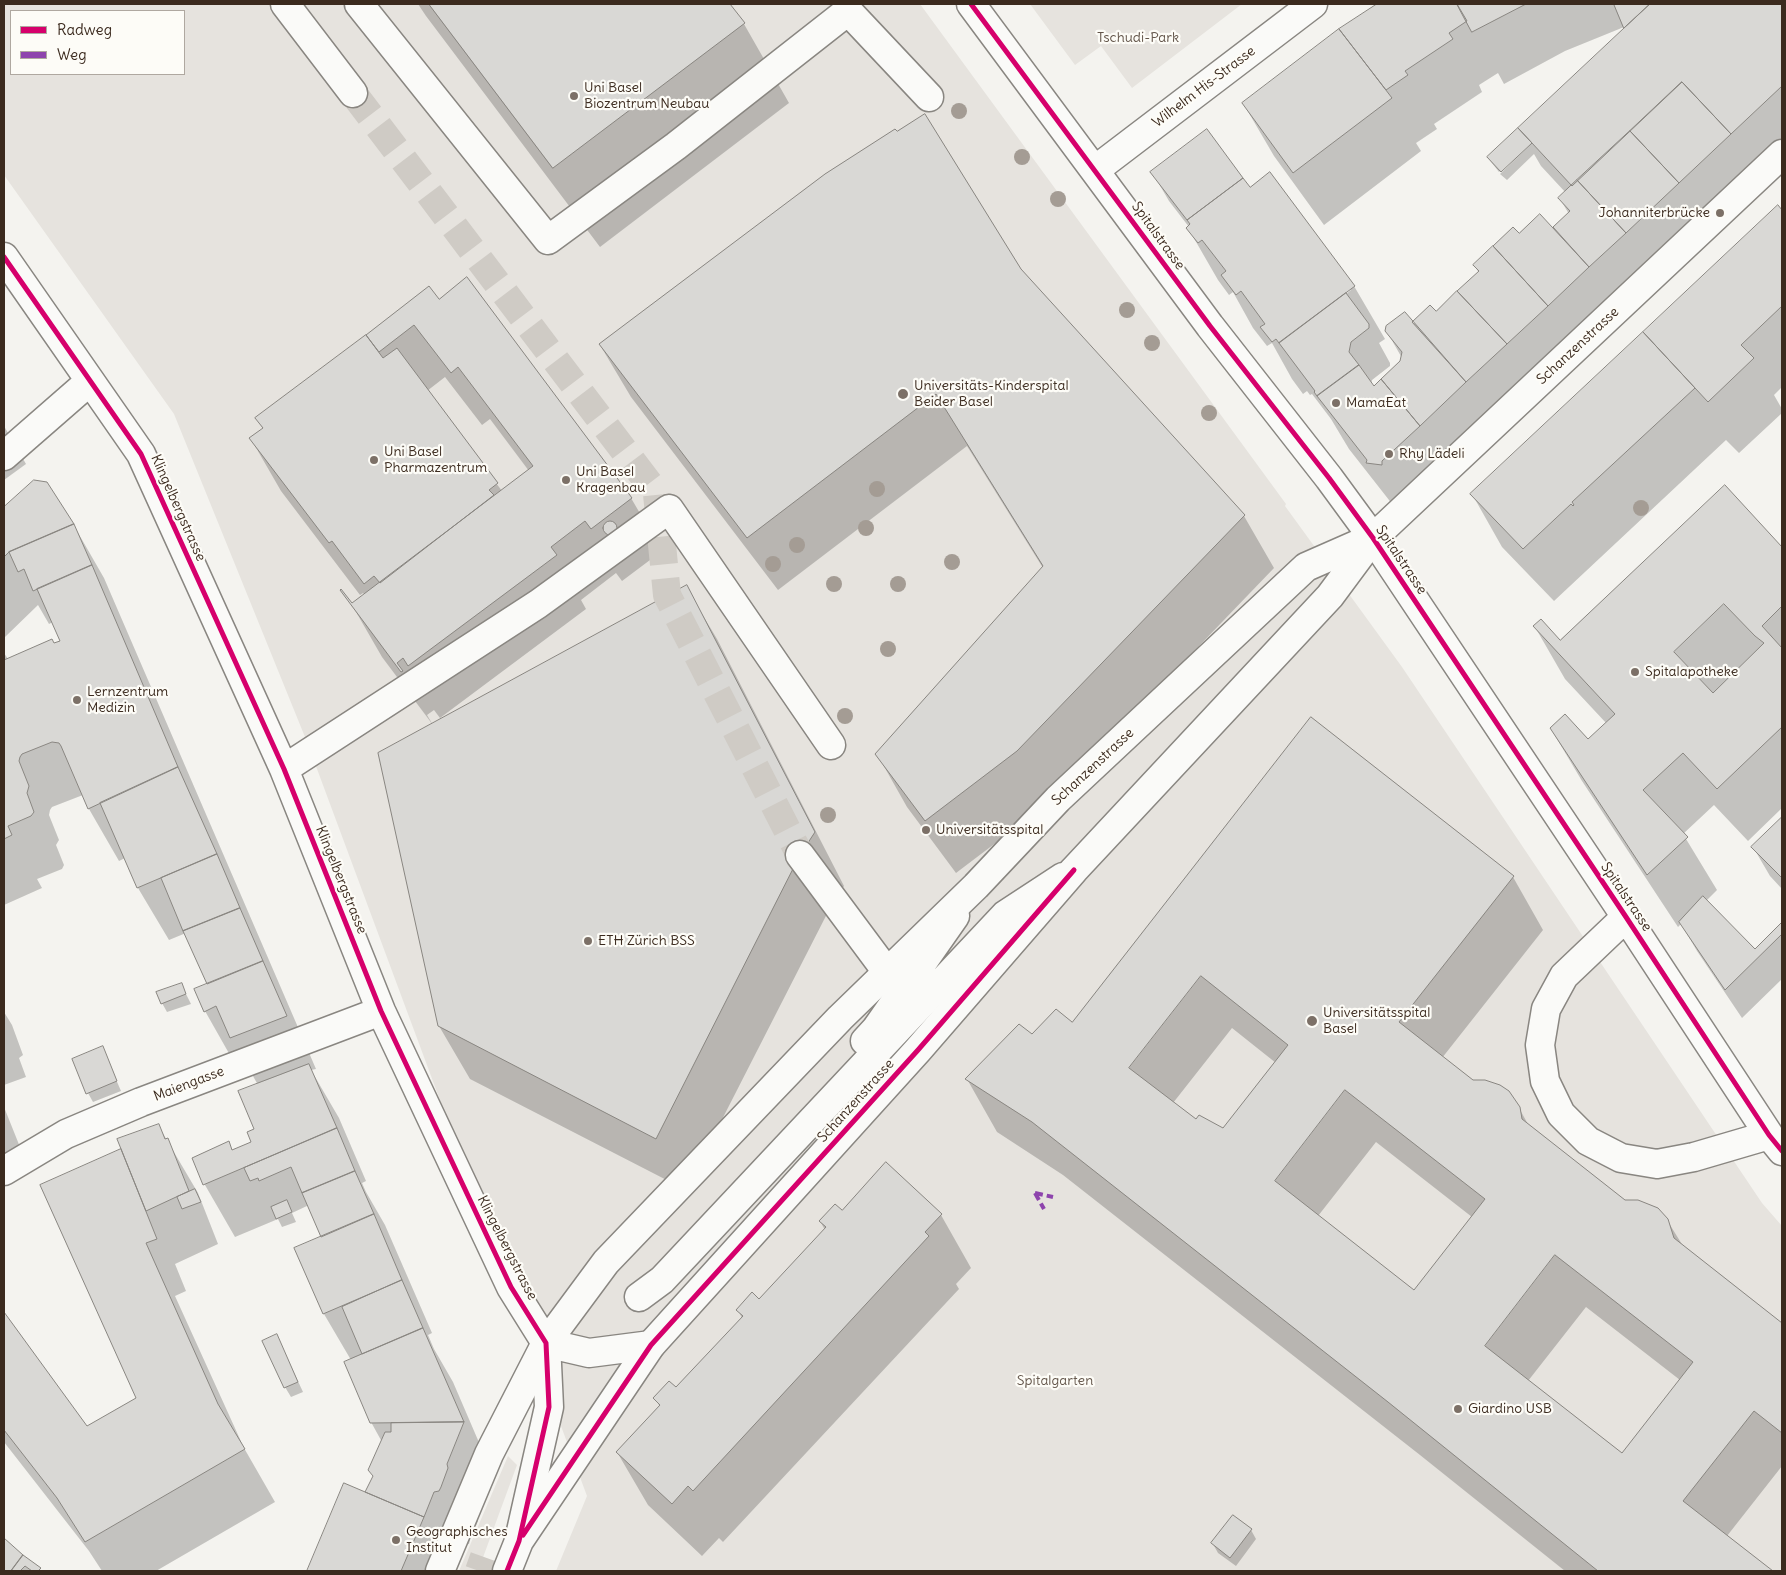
<!DOCTYPE html>
<html>
<head>
<meta charset="utf-8">
<style>
  body { margin:0 }
  #map { position:relative; width:1786px; height:1575px; overflow:hidden; background:#f4f3ef; font-family:Delius,sans-serif }
  canvas { display:block }
  .frame { position:absolute; inset:0; border:5px solid #3b2a1e; pointer-events:none }
  .legend { position:absolute; left:10px; top:10px; width:175px; height:65px; box-sizing:border-box; background:#fdfcf7; border:1px solid #afa8a0; margin:0; padding:6px 9px; list-style:none; font-size:15px; color:#3b2a1e }
  .legend li { display:flex; align-items:center; gap:10px; height:25px }
  .legend b { width:25px; border:1px solid #afa8a0 }
</style>
</head>
<body>
<div id="map">
<canvas width="1786" height="1575"></canvas>
<div class="frame"></div>
<ul class="legend">
<li><b style="height:6px;background:#d6006c"></b>Radweg</li>
<li><b style="height:6px;background:#8e44ad"></b>Weg</li>
</ul>
</div>
<script>
const ctx = document.querySelector('canvas').getContext('2d');
ctx.lineJoin = 'round';
function fill(path, color) { ctx.fillStyle = color; ctx.fill(path, 'evenodd'); }
function stroke(path, color, width, dash) { ctx.strokeStyle = color; ctx.lineWidth = width; ctx.lineCap = dash ? 'butt' : 'round'; ctx.setLineDash(dash || []); ctx.stroke(path); }
function write(font, color, halo, rows, align = 'center') {
  ctx.font = font + ' Delius,sans-serif'; ctx.lineWidth = 4.5; ctx.setLineDash([]); ctx.textBaseline = 'middle'; ctx.strokeStyle = halo; ctx.fillStyle = color; for (const [text, x, y, turn = 0] of rows) {
    ctx.save(); ctx.translate(x, y); ctx.rotate((+turn || 0) * Math.PI / 180); ctx.textAlign = isNaN(turn) ? turn : align; if (halo) ctx.strokeText(text, 0, 0); ctx.fillText(text, 0, 0); ctx.restore();
  }
}
const built = new Path2D(`
  M 4,4 L 920,4 L 1286,504 L 1285,506 L 1402,667 L 1762,1203 L 1782,1226 L 1782,1571 L 556,1571 L 587,1496 L 307,742 L 174,414 L 4,175 ZM 11,11 L 184,11 L 184,74 L 11,74 Z
  M 1030,4 L 1242,4 L 1132,88 L 1101,46 L 1075,65 Z
  M 508,1456 L 517,1465 L 478,1571 L 459,1571 Z`);
const shadow = new Path2D(`
  M 418,4 L 728,4 L 744,24 L 789,103 L 600,247 L 426,16 Z
  M 1379,4 L 1782,4 L 1782,144 L 1398,515 L 1389,500 L 1349,449 L 1331,419 L 1312,394 L 1310,395 L 1307,391 L 1303,394 L 1292,379 L 1272,343 L 1267,346 L 1253,328 L 1233,292 L 1229,295 L 1218,280 L 1188,228 L 1189,227 L 1169,201 L 1152,172 L 1250,189 L 1354,286 L 1385,339 L 1379,343 L 1390,363 L 1390,366 L 1372,380 L 1371,384 L 1373,388 L 1401,362 L 1402,358 L 1386,330 L 1412,324 L 1436,313 L 1479,273 L 1474,265 L 1519,235 L 1552,229 L 1569,214 L 1560,199 L 1566,193 L 1541,166 L 1534,154 L 1507,180 L 1500,174 L 1529,146 L 1529,143 L 1499,172 L 1488,158 L 1629,25 L 1565,51 L 1504,84 L 1498,73 L 1479,85 L 1482,92 L 1434,124 L 1437,129 L 1416,143 L 1421,151 L 1324,225 L 1274,156 L 1243,103 L 1340,30 ZM 1350,288 L 1351,290 L 1346,294 L 1344,293 Z
  M 1778,207 L 1782,212 L 1782,387 L 1774,395 L 1782,409 L 1782,413 L 1739,453 L 1726,440 L 1554,601 L 1502,547 L 1472,494 Z
  M 1020,269 L 1244,516 L 1274,568 L 1047,804 L 956,873 L 907,807 L 877,754 L 1043,568 L 967,446 L 778,590 L 631,397 L 600,345 Z
  M 429,288 L 438,300 L 631,498 L 662,551 L 622,581 L 616,573 L 581,600 L 586,609 L 440,718 L 434,710 L 427,715 L 433,725 L 686,587 L 717,639 L 844,886 L 830,908 L 686,1190 L 470,1079 L 439,1026 L 433,725 L 382,657 L 352,605 L 365,595 L 363,593 L 360,595 L 281,491 L 251,439 L 263,429 L 257,418 ZM 445,377 L 482,425 L 490,419 L 529,471 L 502,491 L 427,391 Z
  M 4,426 L 26,464 L 4,480 Z
  M 34,482 L 73,524 L 104,578 L 316,1069 L 311,1070 L 339,1118 L 366,1181 L 362,1183 L 366,1192 L 385,1225 L 432,1333 L 428,1335 L 434,1349 L 453,1382 L 493,1475 L 476,1517 L 478,1521 L 470,1540 L 469,1544 L 464,1545 L 453,1571 L 308,1571 L 345,1485 L 366,1494 L 374,1477 L 370,1470 L 382,1442 L 371,1422 L 351,1360 L 324,1314 L 296,1249 L 323,1237 L 309,1205 L 292,1213 L 296,1222 L 282,1227 L 278,1219 L 235,1237 L 205,1185 L 194,1159 L 228,1142 L 233,1151 L 252,1143 L 256,1130 L 258,1085 L 244,1060 L 235,1064 L 205,1011 L 208,984 L 186,933 L 169,940 L 138,888 L 125,858 L 119,861 L 89,809 L 83,795 L 52,807 L 50,810 L 49,815 L 59,840 L 56,845 L 64,865 L 62,869 L 37,879 L 42,888 L 4,905 L 4,653 L 8,659 L 62,642 L 53,622 L 49,624 L 38,605 L 4,638 L 4,509 Z
  M 1724,487 L 1782,548 L 1782,808 L 1748,841 L 1714,805 L 1683,834 L 1717,890 L 1706,901 L 1755,951 L 1782,924 L 1782,979 L 1742,1018 L 1697,951 L 1681,924 L 1678,927 L 1582,781 L 1551,729 L 1588,741 L 1607,724 L 1565,679 L 1535,627 L 1560,641 Z
  M 1311,719 L 1513,877 L 1543,930 L 1442,1058 L 1473,1081 L 1519,1108 L 1529,1126 L 1625,1201 L 1667,1220 L 1683,1246 L 1782,1324 L 1782,1466 L 1727,1536 L 1771,1571 L 1565,1571 L 1420,1455 L 1063,1175 L 997,1132 L 967,1079 L 1032,1035 L 1072,1024 ZM 1232,1028 L 1276,1063 L 1223,1130 L 1196,1121 L 1173,1103 ZM 1376,1142 L 1472,1217 L 1414,1292 L 1318,1216 ZM 1586,1307 L 1680,1380 L 1622,1454 L 1528,1381 Z
  M 1782,818 L 1782,889 L 1770,876 L 1753,847 Z
  M 181,984 L 191,1004 L 167,1012 L 162,1003 Z
  M 4,1012 L 12,1025 L 23,1055 L 19,1058 L 26,1077 L 4,1085 Z
  M 102,1047 L 121,1091 L 93,1102 L 88,1093 Z
  M 4,1107 L 24,1157 L 4,1165 Z
  M 158,1125 L 198,1193 L 218,1244 L 175,1264 L 186,1291 L 175,1296 L 244,1448 L 275,1502 L 156,1571 L 102,1571 L 89,1551 L 4,1442 L 4,1315 L 87,1428 L 138,1399 L 42,1186 L 122,1149 Z
  M 842,1212 L 941,1215 L 971,1268 L 956,1284 L 959,1289 L 723,1542 L 719,1538 L 702,1556 L 648,1505 L 617,1452 L 660,1407 L 655,1398 L 676,1389 L 742,1318 L 738,1310 L 759,1300 L 825,1230 L 820,1221 Z
  M 277,1336 L 303,1392 L 291,1397 L 285,1387 Z
  M 1251,1530 L 1256,1539 L 1236,1566 L 1218,1553 L 1213,1544 Z
  M 4,1540 L 40,1569 L 41,1571 L 4,1571 Z`);
const building = new Path2D(`
  M 429,4 L 730,4 L 745,23 L 553,168 Z
  M 1377,4 L 1457,4 L 1467,21 L 1449,33 L 1453,39 L 1405,71 L 1408,75 L 1386,90 L 1339,29 Z
  M 1457,4 L 1526,4 L 1472,32 Z
  M 1614,4 L 1650,4 L 1624,28 Z
  M 1650,4 L 1782,4 L 1782,86 L 1731,134 L 1682,82 L 1572,186 L 1518,128 Z
  M 1339,29 L 1392,98 L 1293,173 L 1242,103 Z
  M 1682,82 L 1731,134 L 1679,183 L 1630,131 Z
  M 925,114 L 1021,269 L 1245,515 L 1017,751 L 925,821 L 875,754 L 1043,566 L 936,394 L 747,538 L 599,344 L 825,174 L 895,129 L 897,131 Z
  M 1518,128 L 1532,143 L 1501,172 L 1487,157 Z
  M 1207,129 L 1243,178 L 1187,220 L 1150,172 Z
  M 1630,131 L 1679,183 L 1626,233 L 1577,180 Z
  M 1270,172 L 1355,286 L 1279,343 L 1276,339 L 1272,342 L 1260,327 L 1265,324 L 1241,291 L 1236,295 L 1221,275 L 1226,271 L 1202,240 L 1198,243 L 1186,228 L 1190,224 L 1187,220 L 1243,178 L 1250,187 Z
  M 1577,180 L 1626,233 L 1589,267 L 1553,227 L 1570,211 L 1558,198 Z
  M 1778,205 L 1782,210 L 1782,306 L 1741,345 L 1754,358 L 1708,402 L 1643,332 Z
  M 1540,214 L 1589,267 L 1548,306 L 1493,246 L 1513,227 L 1519,233 Z
  M 1493,246 L 1548,306 L 1507,344 L 1457,291 L 1479,271 L 1473,265 Z
  M 467,277 L 632,498 L 591,529 L 585,521 L 551,547 L 557,555 L 408,666 L 403,658 L 397,663 L 403,671 L 401,672 L 340,590 L 341,589 L 352,603 L 533,466 L 458,367 L 451,373 L 414,325 L 379,352 L 366,335 L 429,286 L 439,299 Z
  M 1457,291 L 1507,344 L 1466,382 L 1412,322 L 1430,305 L 1436,311 Z
  M 1346,293 L 1369,324 L 1369,328 L 1351,342 L 1349,352 L 1359,365 L 1317,396 L 1314,392 L 1315,391 L 1279,343 Z
  M 1405,312 L 1466,382 L 1420,426 L 1381,379 L 1400,361 L 1402,352 L 1385,331 L 1386,326 Z
  M 1643,332 L 1695,388 L 1572,502 L 1574,505 L 1573,506 L 1571,504 L 1523,549 L 1470,494 Z
  M 366,335 L 383,358 L 397,348 L 498,483 L 489,490 L 494,495 L 380,583 L 374,576 L 364,584 L 332,541 L 329,543 L 249,438 L 263,428 L 255,418 Z
  M 1359,365 L 1374,386 L 1381,379 L 1420,426 L 1382,461 L 1382,465 L 1366,463 L 1367,460 L 1317,396 Z
  M 34,480 L 47,482 L 74,524 L 9,552 L 4,557 L 4,507 Z
  M 1725,485 L 1782,547 L 1782,606 L 1762,626 L 1782,648 L 1782,727 L 1717,789 L 1683,753 L 1643,790 L 1688,837 L 1647,875 L 1550,728 L 1565,714 L 1588,739 L 1615,714 L 1533,626 L 1541,619 L 1560,640 ZM 1724,604 L 1755,636 L 1764,643 L 1713,693 L 1674,652 Z
  M603 528a7 7 0 1 1 14 0a7 7 0 1 1-14 0Z
  M 74,524 L 92,565 L 33,591 L 24,569 L 18,572 L 9,552 Z
  M 92,565 L 178,767 L 88,809 L 61,746 L 59,743 L 52,742 L 22,754 L 20,757 L 19,761 L 29,786 L 27,793 L 34,812 L 31,816 L 8,826 L 12,835 L 4,839 L 4,660 L 52,639 L 54,643 L 60,641 L 37,589 Z
  M 687,585 L 815,832 L 800,855 L 656,1139 L 438,1026 L 378,753 Z
  M 1311,717 L 1514,876 L 1399,1022 L 1473,1080 L 1485,1080 L 1500,1085 L 1509,1091 L 1520,1107 L 1522,1119 L 1625,1200 L 1638,1200 L 1658,1208 L 1668,1219 L 1674,1238 L 1782,1323 L 1782,1433 L 1754,1411 L 1683,1501 L 1773,1571 L 1598,1571 L 1388,1402 L 1032,1122 L 965,1079 L 1019,1024 L 1032,1034 L 1056,1009 L 1072,1022 ZM 1201,976 L 1288,1045 L 1223,1128 L 1199,1115 L 1196,1119 L 1129,1068 ZM 1345,1090 L 1485,1199 L 1414,1290 L 1275,1181 ZM 1555,1255 L 1693,1362 L 1622,1453 L 1485,1346 Z
  M 178,767 L 217,854 L 137,888 L 100,803 Z
  M 1782,817 L 1782,878 L 1751,847 Z
  M 217,854 L 240,908 L 183,931 L 161,878 Z
  M 1703,896 L 1755,949 L 1782,922 L 1782,934 L 1725,990 L 1679,922 Z
  M 240,908 L 263,961 L 207,984 L 183,931 Z
  M 263,961 L 287,1016 L 230,1038 L 216,1006 L 204,1012 L 194,989 Z
  M 182,983 L 186,994 L 161,1004 L 156,992 Z
  M 103,1046 L 117,1081 L 86,1094 L 72,1059 Z
  M 309,1064 L 337,1128 L 203,1185 L 192,1158 L 229,1141 L 232,1150 L 251,1142 L 247,1132 L 254,1129 L 238,1091 Z
  M 159,1124 L 165,1139 L 168,1138 L 189,1191 L 146,1211 L 117,1139 Z
  M 337,1128 L 355,1171 L 302,1193 L 291,1167 L 259,1181 L 258,1178 L 250,1181 L 244,1168 Z
  M 121,1149 L 157,1239 L 146,1243 L 218,1404 L 245,1449 L 85,1542 L 57,1498 L 4,1430 L 4,1312 L 87,1426 L 136,1398 L 40,1185 Z
  M 886,1162 L 942,1214 L 925,1232 L 929,1236 L 693,1491 L 688,1486 L 672,1504 L 616,1452 L 660,1405 L 653,1398 L 669,1381 L 676,1387 L 743,1316 L 736,1310 L 752,1292 L 759,1299 L 826,1227 L 819,1221 L 835,1204 L 842,1210 Z
  M 355,1171 L 374,1214 L 321,1237 L 302,1193 Z
  M 195,1189 L 201,1202 L 182,1209 L 177,1197 Z
  M 287,1200 L 292,1212 L 276,1219 L 271,1207 Z
  M 374,1214 L 402,1280 L 323,1314 L 294,1248 Z
  M 402,1280 L 423,1328 L 362,1354 L 342,1307 Z
  M 423,1328 L 464,1422 L 370,1423 L 344,1362 Z
  M 277,1334 L 298,1382 L 284,1388 L 262,1341 Z
  M 464,1422 L 447,1464 L 448,1468 L 441,1487 L 439,1491 L 434,1492 L 424,1517 L 365,1492 L 373,1476 L 368,1470 L 385,1432 L 391,1432 L 391,1423 Z
  M 344,1483 L 424,1517 L 401,1571 L 307,1571 Z
  M 1233,1515 L 1252,1529 L 1230,1558 L 1211,1543 Z
  M 4,1538 L 23,1555 L 11,1571 L 4,1571 Z
  M 23,1555 L 41,1568 L 38,1571 L 32,1571 L 25,1566 L 20,1571 L 11,1571 Z`);
const minorTunnel = new Path2D(`
  M 353,93 L 657,494 L 667,595 L 800,855
  M 479,1571 L 484,1557`);
const minor = new Path2D(`
  M 285,4 L 353,93
  M 359,4 L 548,240 L 676,146 L 848,11 L 929,97
  M 971,4 L 1210,326 L 1329,478 L 1373,538 L 1626,917 L 1769,1135 L 1782,1151
  M 1095,170 L 1313,4
  M 4,257 L 141,454 L 284,769 L 381,1011 L 511,1287 L 546,1343 L 549,1407 L 519,1540
  M 4,456 L 90,381
  M 284,769 L 538,604 L 669,509 L 831,745
  M 800,855 L 887,972
  M 1626,917 L 1564,976 L 1546,1009 L 1540,1045 L 1545,1081 L 1561,1114 L 1588,1141 L 1621,1158 L 1657,1164 L 1694,1157 L 1769,1135
  M 865,1041 L 876,1029 L 955,916
  M 4,1171 L 66,1134 L 141,1102 L 381,1011
  M 639,1297 L 662,1280 L 1005,915 L 1063,877
  M 546,1343 L 589,1353 L 651,1345`);
const major = new Path2D(`
  M 440,1571 L 489,1454 L 546,1343 L 606,1262 L 840,1018 L 976,886 L 1058,799 L 1306,567 L 1372,538
  M 507,1571 L 519,1541 L 651,1345 L 918,1050 L 1074,870 L 1330,596 L 1373,538 L 1782,154`);
const quiet = new Path2D(`
  M 1035,1193 L 1044,1209
  M 1035,1193 L 1053,1197`);
const cycleway = new Path2D(`
  M 971,4 L 1210,326 L 1329,478 L 1373,538 L 1626,917 L 1769,1135 L 1782,1151
  M 4,257 L 141,454 L 284,769 L 381,1011 L 511,1287 L 546,1343 L 549,1407 L 519,1541 L 507,1571
  M 523,1535 L 651,1345 L 918,1050 L 1074,870`);
const trees = [
  [959,111],
  [1022,157],
  [1058,199],
  [1127,310],
  [1152,343],
  [1209,413],
  [877,489],
  [1641,508],
  [866,528],
  [797,545],
  [952,562],
  [773,564],
  [834,584],
  [898,584],
  [888,649],
  [845,716],
  [828,815]
];
const markers = [
  [574,96,5,"#7c7067"],
  [1720,213,5,"#7c7067"],
  [903,394,6,"#7c7067"],
  [1336,403,5,"#7c7067"],
  [1389,454,5,"#7c7067"],
  [374,460,5,"#7c7067"],
  [566,480,5,"#7c7067"],
  [1635,672,5,"#7c7067"],
  [77,700,5,"#7c7067"],
  [926,830,5,"#7c7067"],
  [588,941,5,"#7c7067"],
  [1312,1021,6,"#7c7067"],
  [1458,1409,5,"#7c7067"],
  [396,1540,5,"#7c7067"]
];
const parkNames = [
  ["Tschudi-Park",1138,38],
  ["Spitalgarten",1055,1381]
];
const streetNames = [
  ["Wilhelm His-Strasse",1204,87,-37],
  ["Spitalstrasse",1158,236,54],
  ["Schanzenstrasse",1578,346,-43],
  ["Klingelbergstrasse",178,508,66],
  ["Spitalstrasse",1401,560,56],
  ["Schanzenstrasse",1093,767,-43],
  ["Klingelbergstrasse",341,880,68],
  ["Spitalstrasse",1626,897,56],
  ["Maiengasse",189,1084,-21],
  ["Schanzenstrasse",856,1101,-48],
  ["Klingelbergstrasse",507,1248,63]
];
const poiNames = [
  ["Uni Basel",584,88],
  ["Biozentrum Neubau",584,104],
  ["Johanniterbrücke",1710,213,"right"],
  ["Universitäts-Kinderspital",914,386],
  ["Beider Basel",914,402],
  ["MamaEat",1346,403],
  ["Uni Basel",384,452],
  ["Pharmazentrum",384,468],
  ["Rhy Lädeli",1399,454],
  ["Uni Basel",576,472],
  ["Kragenbau",576,488],
  ["Spitalapotheke",1645,672],
  ["Lernzentrum",87,692],
  ["Medizin",87,708],
  ["Universitätsspital",936,830],
  ["ETH Zürich BSS",598,941],
  ["Universitätsspital",1323,1013],
  ["Basel",1323,1029],
  ["Giardino USB",1468,1409],
  ["Geographisches",406,1532],
  ["Institut",406,1548]
];
fill(built, '#e6e3de');
fill(shadow, '#0003');
fill(building, '#d9d8d5');
stroke(building, '#898681', 1);
stroke(minorTunnel, '#cfcbc5', 28, [28, 14]);
stroke(minor, '#898681', 31);
stroke(major, '#898681', 31);
stroke(minor, '#fafaf8', 28);
stroke(major, '#fafaf8', 28);
stroke(quiet, '#8e44ad', 4, [8, 4]);
stroke(cycleway, '#d6006c', 5);
ctx.fillStyle = '#a49c94';
for (const [x, y] of trees) { ctx.beginPath(); ctx.arc(x, y, 8, 0, 2 * Math.PI); ctx.fill(); }
for (const [x, y, r, color] of markers) { const dot = new Path2D(); dot.arc(x, y, r, 0, 2 * Math.PI); ctx.fillStyle = color; ctx.fill(dot); stroke(dot, '#fdfcf7', 2); }
write('14px', '#63554a', '#fdfcf7', parkNames);
write('14px', '#3b2a1e', '#fdfcf7', streetNames);
write('14px', '#3b2a1e', '#fdfcf7', poiNames, 'left');
</script>
</body>
</html>
